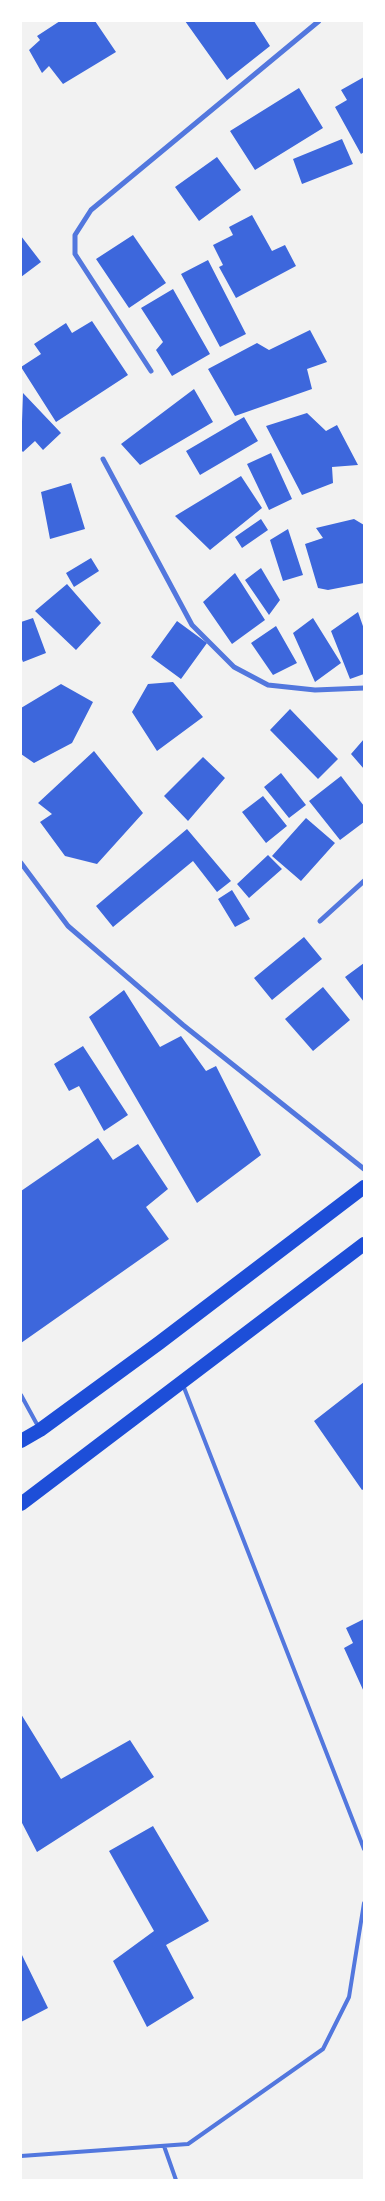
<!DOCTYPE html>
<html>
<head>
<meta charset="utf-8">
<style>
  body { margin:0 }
  #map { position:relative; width:385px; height:2201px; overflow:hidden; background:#f2f2f2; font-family:Rubik,sans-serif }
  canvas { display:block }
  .frame { position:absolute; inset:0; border:22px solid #fff; pointer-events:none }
</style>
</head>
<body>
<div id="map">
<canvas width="385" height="2201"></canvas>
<div class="frame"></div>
</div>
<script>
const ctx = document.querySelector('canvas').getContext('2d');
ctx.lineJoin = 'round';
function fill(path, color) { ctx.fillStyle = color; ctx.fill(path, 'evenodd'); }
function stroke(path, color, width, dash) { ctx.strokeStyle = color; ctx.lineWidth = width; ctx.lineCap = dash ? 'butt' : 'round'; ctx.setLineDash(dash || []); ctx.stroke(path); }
const building = new Path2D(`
  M 60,21 L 95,21 L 116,52 L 63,84 L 49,66 L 42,73 L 29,50 L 40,40 L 37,36 Z
  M 185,21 L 254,21 L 270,46 L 227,80 Z
  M 364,77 L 364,152 L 361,154 L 335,107 L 347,100 L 341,90 Z
  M 299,88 L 323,128 L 255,170 L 230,131 Z
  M 342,139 L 353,164 L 302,184 L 293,159 Z
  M 217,157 L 241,190 L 199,221 L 175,187 Z
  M 252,215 L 272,251 L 285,245 L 296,266 L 236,298 L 219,267 L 223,265 L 213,245 L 233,235 L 229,227 Z
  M 133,235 L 166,283 L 129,308 L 96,259 Z
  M 21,236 L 41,262 L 21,277 Z
  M 208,260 L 246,334 L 220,347 L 181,274 Z
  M 173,289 L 210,354 L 172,376 L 156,350 L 163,342 L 141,308 Z
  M 92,321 L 128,375 L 56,422 L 21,367 L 41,354 L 34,344 L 66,323 L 72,333 Z
  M 310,330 L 327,362 L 307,369 L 312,389 L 235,416 L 208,369 L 257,343 L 269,350 Z
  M 194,389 L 213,422 L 140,465 L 121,444 Z
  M 23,393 L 61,433 L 43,450 L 35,441 L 23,452 L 21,450 Z
  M 307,413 L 326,431 L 337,425 L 358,465 L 332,467 L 333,483 L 302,495 L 266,426 Z
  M 244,417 L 258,441 L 200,475 L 186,451 Z
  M 271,453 L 292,499 L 269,510 L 247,464 Z
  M 241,476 L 262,508 L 210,550 L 175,516 Z
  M 71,483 L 85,529 L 50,539 L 41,492 Z
  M 261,519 L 268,530 L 242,548 L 235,537 Z
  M 354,519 L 364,525 L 364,583 L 328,590 L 318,588 L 305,544 L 323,538 L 316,528 Z
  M 288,529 L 303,575 L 283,581 L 270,540 Z
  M 91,558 L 99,571 L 74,587 L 66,573 Z
  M 261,568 L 280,600 L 269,615 L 245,580 Z
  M 235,573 L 265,620 L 232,644 L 203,602 Z
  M 67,584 L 101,623 L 76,650 L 35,611 Z
  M 358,612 L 364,629 L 364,674 L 350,679 L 331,631 Z
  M 33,618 L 46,653 L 23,662 L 21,657 L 21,622 Z
  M 313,618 L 341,663 L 315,682 L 293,633 Z
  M 177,621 L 207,643 L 181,679 L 151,657 Z
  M 276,626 L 297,663 L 273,675 L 251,643 Z
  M 173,682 L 203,717 L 157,751 L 132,712 L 148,684 Z
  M 61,684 L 93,702 L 72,743 L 34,763 L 21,754 L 21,708 Z
  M 290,709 L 338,759 L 318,779 L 270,730 Z
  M 364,739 L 364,769 L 351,754 Z
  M 94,751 L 143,813 L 97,864 L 65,856 L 40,822 L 52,814 L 38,803 Z
  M 203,757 L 225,778 L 188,821 L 164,796 Z
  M 281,773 L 306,805 L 289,818 L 264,787 Z
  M 341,776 L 364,806 L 364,822 L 340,840 L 309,801 Z
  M 263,796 L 287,826 L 266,843 L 242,812 Z
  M 306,818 L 335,843 L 301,881 L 272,856 Z
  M 187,829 L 231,881 L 217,892 L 193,861 L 113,927 L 96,906 Z
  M 268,855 L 282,869 L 249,898 L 237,884 Z
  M 232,890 L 250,919 L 235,927 L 218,899 Z
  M 304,937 L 322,959 L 272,1000 L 254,978 Z
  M 364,963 L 364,1002 L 345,977 Z
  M 323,987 L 350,1020 L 313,1051 L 285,1019 Z
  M 124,990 L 160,1047 L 181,1036 L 206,1071 L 216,1066 L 261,1155 L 197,1203 L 89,1017 Z
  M 83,1046 L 128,1115 L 104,1131 L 79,1086 L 69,1091 L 54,1064 Z
  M 98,1138 L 113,1160 L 138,1144 L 168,1189 L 146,1207 L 169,1239 L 21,1343 L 21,1191 Z
  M 364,1382 L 364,1489 L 362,1490 L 314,1421 Z
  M 364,1619 L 364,1692 L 344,1648 L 353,1643 L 346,1628 Z
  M 21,1714 L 61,1779 L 130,1740 L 154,1777 L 37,1852 L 21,1821 Z
  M 153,1826 L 209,1921 L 166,1945 L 194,1998 L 147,2027 L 113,1961 L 154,1931 L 109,1851 Z
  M 21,1953 L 48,2008 L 21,2022 Z`);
const service = new Path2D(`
  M 183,1385 L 364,1849
  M 21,1395 L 39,1428
  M 164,2146 L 176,2180
  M 21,2156 L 188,2144 L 323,2049 L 349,1997 L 364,1903`);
const minor = new Path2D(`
  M 151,371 L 75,254 L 75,235 L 91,210 L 319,21
  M 103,459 L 192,625 L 234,667 L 268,685 L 315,690 L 364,688
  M 21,863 L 68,926 L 183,1025 L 364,1169
  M 320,921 L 364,881`);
const trunk = new Path2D(`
  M 21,1441 L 40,1430 L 159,1343 L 364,1187
  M 21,1504 L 364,1244`);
fill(building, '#3d67dc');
stroke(service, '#5277de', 4);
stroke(minor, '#5277de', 5);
stroke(trunk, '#1d4ed8', 14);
</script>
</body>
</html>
